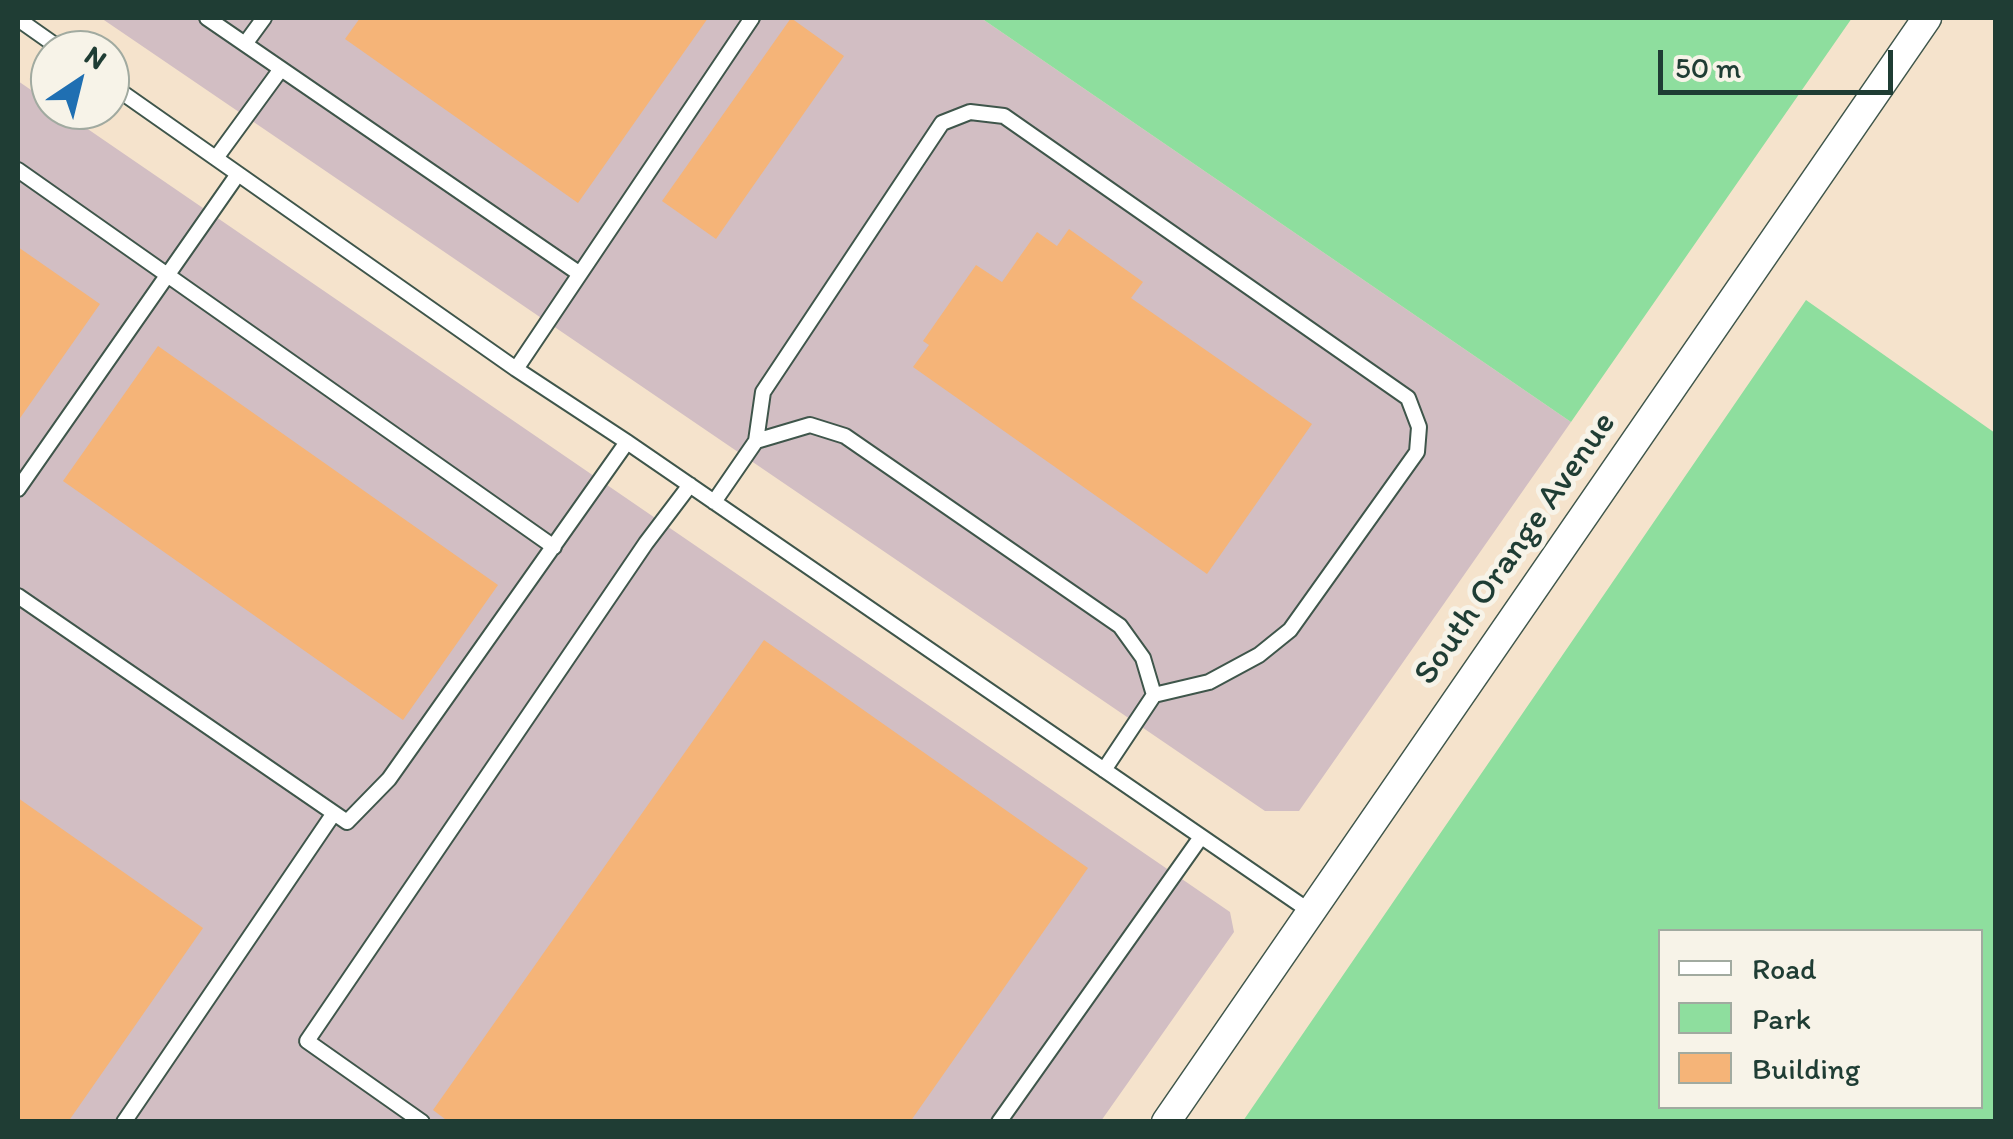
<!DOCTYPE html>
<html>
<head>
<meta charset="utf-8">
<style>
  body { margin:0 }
  #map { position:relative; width:2013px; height:1139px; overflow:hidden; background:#f5e3cc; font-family:Itim,sans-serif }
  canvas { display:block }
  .frame { position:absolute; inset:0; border:20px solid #1f3d34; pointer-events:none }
  .legend { position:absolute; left:1658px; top:929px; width:325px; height:180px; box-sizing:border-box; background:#f7f3e8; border:2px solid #a1aaa0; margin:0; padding:12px 18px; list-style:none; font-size:30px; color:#1f3d34 }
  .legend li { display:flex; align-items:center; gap:20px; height:50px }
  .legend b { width:50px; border:2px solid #a1aaa0 }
  .north { position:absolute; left:30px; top:30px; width:100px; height:100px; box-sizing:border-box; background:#f7f3e8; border:2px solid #a1aaa0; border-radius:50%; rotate:35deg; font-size:28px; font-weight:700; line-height:40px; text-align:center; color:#1f3d34 }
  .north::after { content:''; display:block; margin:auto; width:35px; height:45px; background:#1f6fb2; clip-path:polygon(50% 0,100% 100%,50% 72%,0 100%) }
  .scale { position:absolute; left:1658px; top:50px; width:235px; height:45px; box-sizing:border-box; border:5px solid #1f3d34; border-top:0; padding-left:12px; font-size:30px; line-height:35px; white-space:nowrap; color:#1f3d34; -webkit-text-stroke:8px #f7f3e8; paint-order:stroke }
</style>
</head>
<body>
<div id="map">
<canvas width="2013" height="1139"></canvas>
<div class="frame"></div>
<ul class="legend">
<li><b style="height:12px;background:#fff"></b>Road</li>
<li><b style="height:28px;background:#8ede9e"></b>Park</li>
<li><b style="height:28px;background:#f5b478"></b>Building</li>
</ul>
<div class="north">N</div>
<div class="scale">50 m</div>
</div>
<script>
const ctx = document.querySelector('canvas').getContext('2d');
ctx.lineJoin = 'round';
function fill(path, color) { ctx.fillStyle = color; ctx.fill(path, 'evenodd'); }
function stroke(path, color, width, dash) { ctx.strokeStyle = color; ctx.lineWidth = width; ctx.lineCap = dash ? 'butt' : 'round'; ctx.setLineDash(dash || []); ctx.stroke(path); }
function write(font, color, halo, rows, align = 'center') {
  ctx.font = font + ' Itim,sans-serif'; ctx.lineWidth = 10; ctx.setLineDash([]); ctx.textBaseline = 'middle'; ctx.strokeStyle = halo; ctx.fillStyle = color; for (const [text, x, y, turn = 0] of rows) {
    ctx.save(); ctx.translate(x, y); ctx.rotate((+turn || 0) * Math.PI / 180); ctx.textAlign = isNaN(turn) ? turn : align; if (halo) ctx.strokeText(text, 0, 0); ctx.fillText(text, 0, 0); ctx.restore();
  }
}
const industrial = new Path2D(`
  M 101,18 L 981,18 L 1571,422 L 1299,811 L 1265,811 Z
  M 18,81 L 50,103 L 50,110 L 60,110 L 1230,912 L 1234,932 L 1101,1121 L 18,1121 Z`);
const green = new Path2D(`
  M 981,18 L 1852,18 L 1571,422 Z
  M 1806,300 L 1995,433 L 1995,1121 L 1243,1121 ZM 1660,932 L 1980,932 L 1980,1106 L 1660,1106 Z`);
const building = new Path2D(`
  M 360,18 L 708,18 L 578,203 L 345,39 Z
  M 791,18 L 844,56 L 716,239 L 662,201 Z
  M 1069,229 L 1143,282 L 1131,298 L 1312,424 L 1207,574 L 913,367 L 929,345 L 923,341 L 976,265 L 1002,282 L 1037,232 L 1057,246 Z
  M 18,247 L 100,304 L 18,421 Z
  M 158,346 L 498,585 L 403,720 L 63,481 Z
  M 764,640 L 1088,868 L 910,1122 L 449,1122 L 433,1110 Z
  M 18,798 L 203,928 L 68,1122 L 18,1122 Z`);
const service = new Path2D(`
  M 207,18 L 580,274
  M 18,19 L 62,50
  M 245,44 L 264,18
  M 110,84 L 516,369 L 627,442 L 1311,912
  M 216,158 L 281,69
  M 18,170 L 554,547
  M 516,369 L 752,18
  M 756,441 L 763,392 L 942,123 L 970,112 L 1004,116 L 1408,398 L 1419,427 L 1417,452 L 1290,630 L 1259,655 L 1209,682 L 1154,695
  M 18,489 L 238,174
  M 714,502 L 756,441 L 810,425 L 845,436 L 1120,626 L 1143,658 L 1154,695 L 1104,770
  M 18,596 L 347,822 L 389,779 L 627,442
  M 124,1122 L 334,813
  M 422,1122 L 307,1041 L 646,543 L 690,485
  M 999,1122 L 1201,837`);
const minor = new Path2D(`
  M 1166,1122 L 1927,18`);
const streetNames = [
  ["South Orange Avenue",1516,549,-55]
];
fill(industrial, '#d2bec3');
fill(green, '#8ede9e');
fill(building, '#f5b478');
stroke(service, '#3f564b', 18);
stroke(minor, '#3f564b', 31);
stroke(service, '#fff', 14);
stroke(minor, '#fff', 28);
write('35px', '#1f3d34', '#f7f3e8', streetNames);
</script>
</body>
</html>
